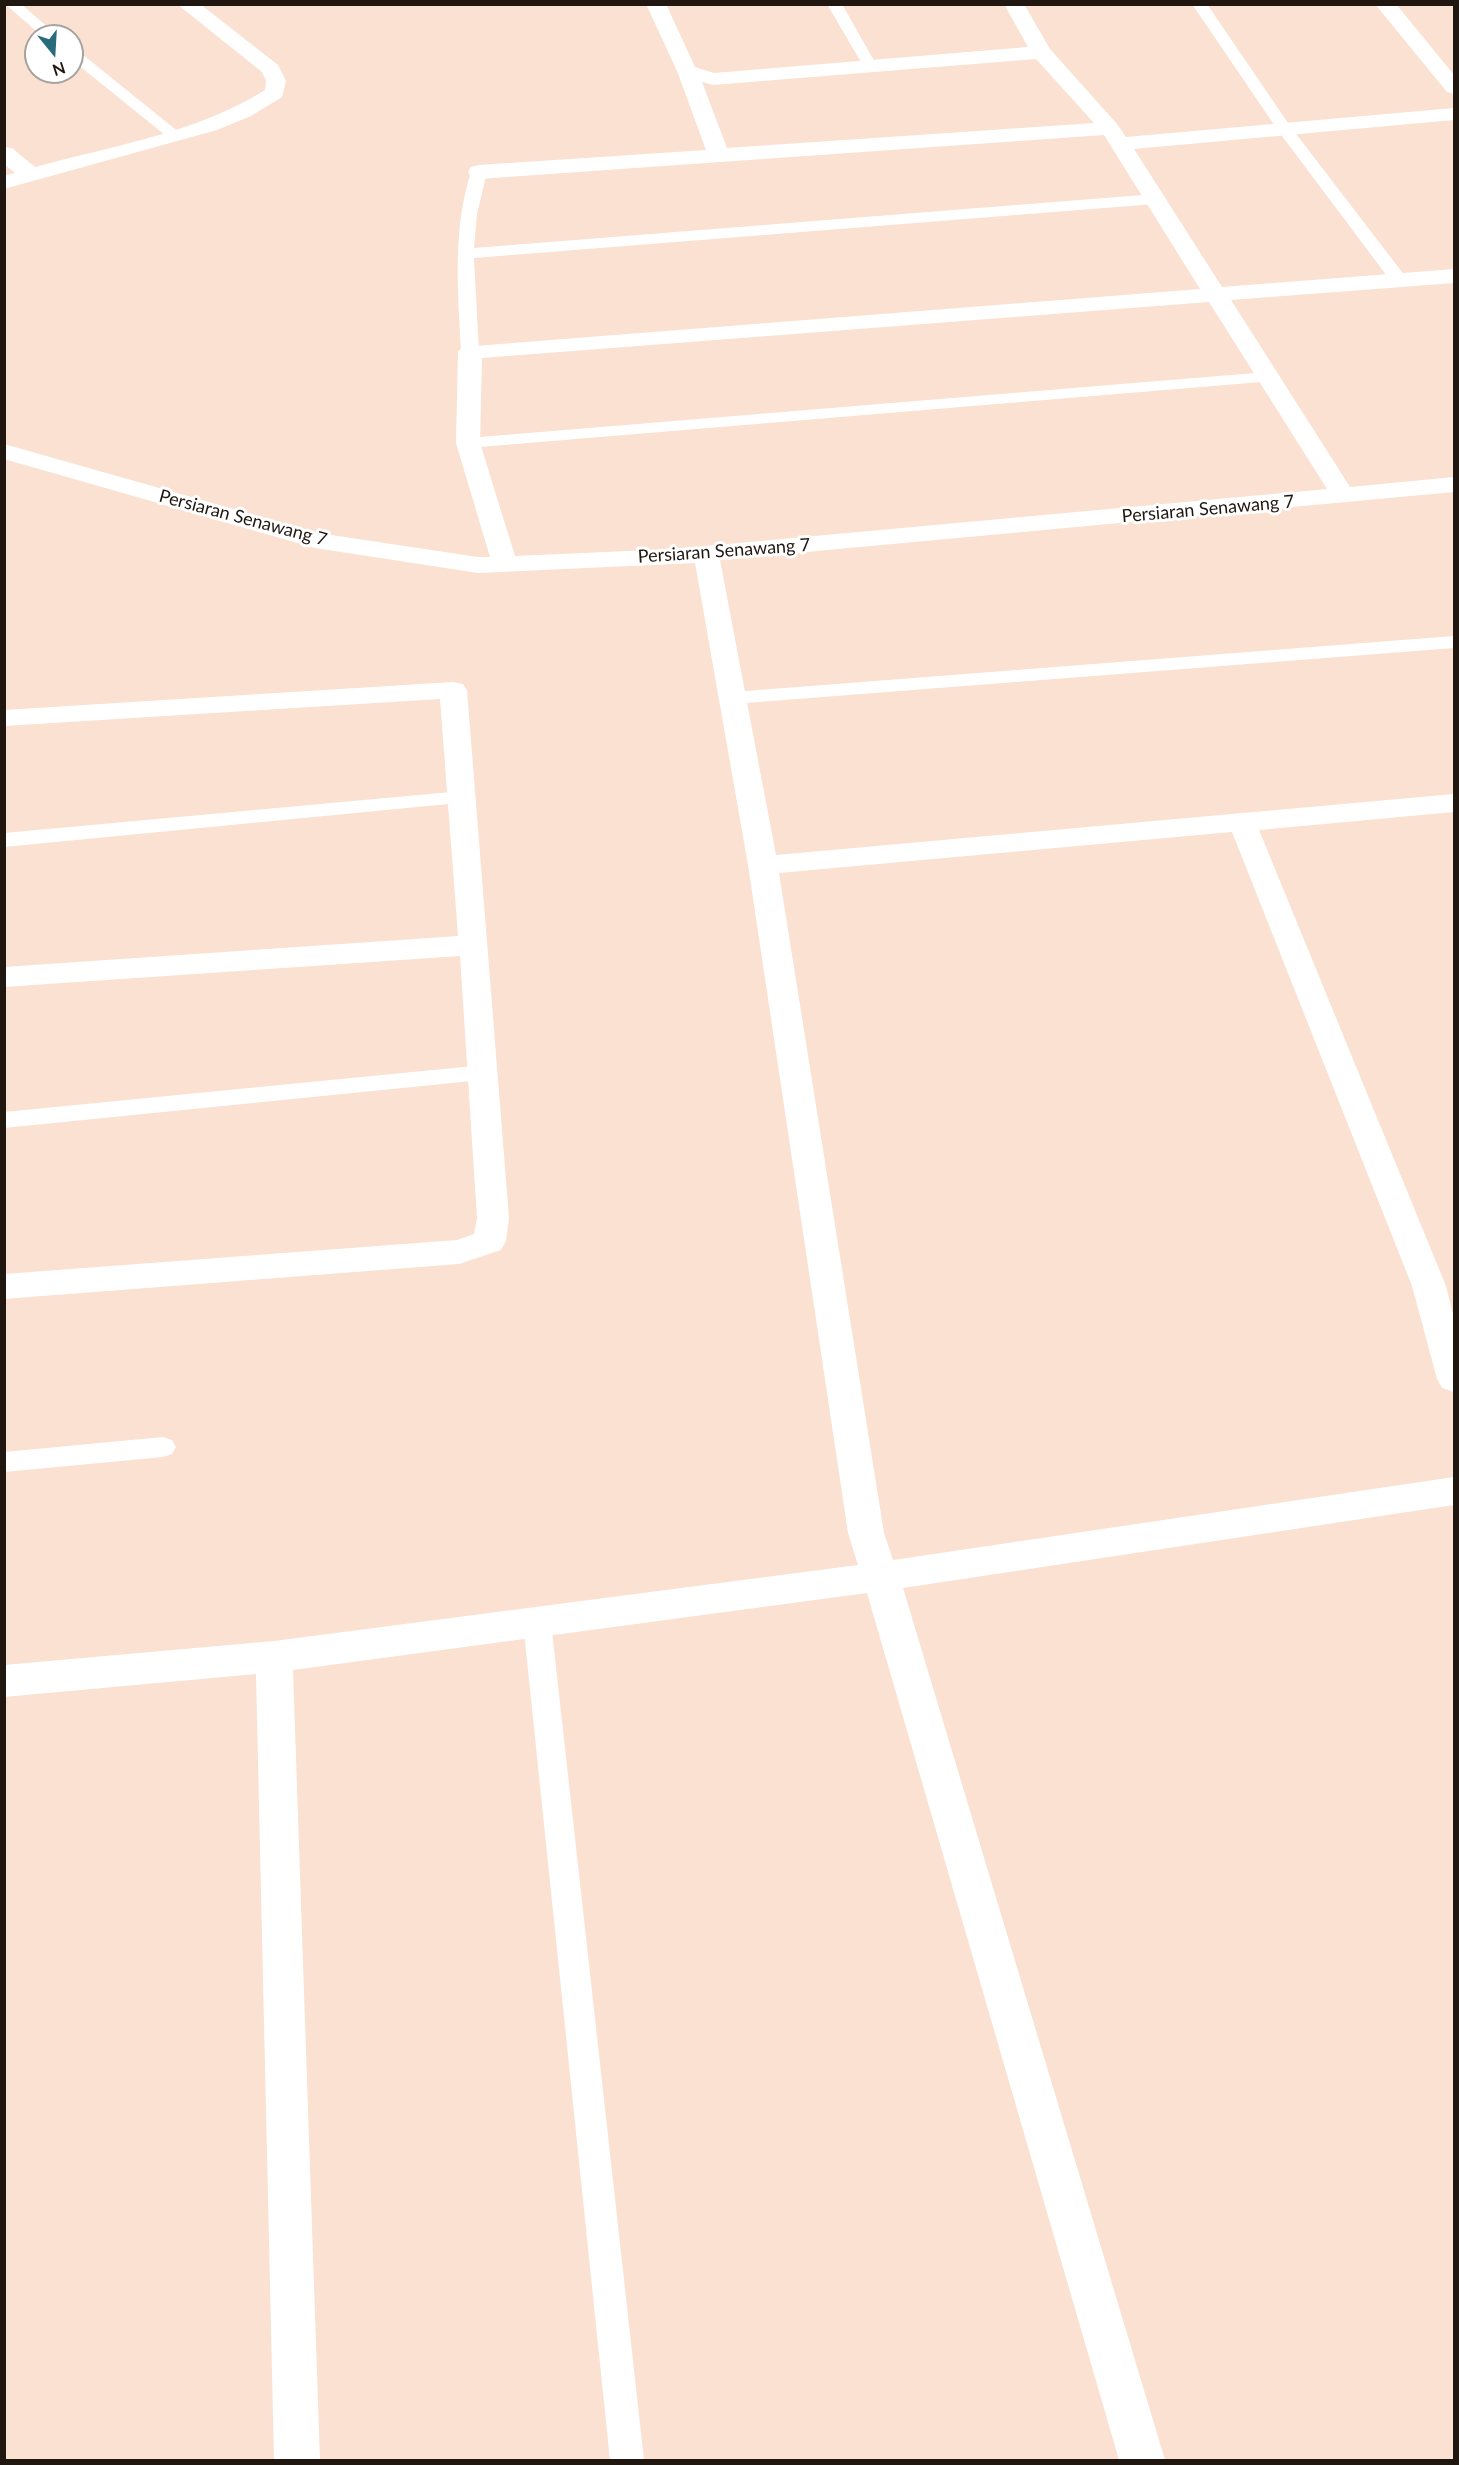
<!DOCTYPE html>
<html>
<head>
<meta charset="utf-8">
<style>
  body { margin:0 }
  #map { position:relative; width:1459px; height:2465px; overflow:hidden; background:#fbe1d1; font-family:Lato,sans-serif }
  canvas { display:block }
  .frame { position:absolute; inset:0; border:6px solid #201711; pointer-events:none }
  .north { position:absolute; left:24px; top:24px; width:60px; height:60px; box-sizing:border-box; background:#fff; border:2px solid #a6a2a0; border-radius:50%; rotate:162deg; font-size:16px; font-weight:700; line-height:24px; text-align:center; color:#201711 }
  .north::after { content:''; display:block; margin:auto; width:21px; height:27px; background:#276b7c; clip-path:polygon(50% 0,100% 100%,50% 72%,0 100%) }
</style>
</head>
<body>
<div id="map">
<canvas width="1459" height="2465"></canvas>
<div class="frame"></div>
<div class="north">N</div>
</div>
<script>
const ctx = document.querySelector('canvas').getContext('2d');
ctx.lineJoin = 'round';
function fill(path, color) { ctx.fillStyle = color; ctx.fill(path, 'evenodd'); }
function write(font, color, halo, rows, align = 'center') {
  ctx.font = font + ' Lato,sans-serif'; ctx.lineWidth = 6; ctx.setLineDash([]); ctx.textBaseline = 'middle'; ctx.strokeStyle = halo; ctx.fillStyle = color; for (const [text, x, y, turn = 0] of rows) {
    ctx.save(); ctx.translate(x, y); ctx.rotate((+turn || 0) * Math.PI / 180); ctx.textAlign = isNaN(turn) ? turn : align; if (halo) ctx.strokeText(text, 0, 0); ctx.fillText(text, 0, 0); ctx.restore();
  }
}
const lane = new Path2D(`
  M 5,4 L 21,4 L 58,36 L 42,36 Z
  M 827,4 L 842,4 L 877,66 L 875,69 L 865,69 Z
  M 1192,4 L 1207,4 L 1290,126 L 1405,276 L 1407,280 L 1405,284 L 1393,284 L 1279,132 Z
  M 72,49 L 77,50 L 180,133 L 183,136 L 180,139 L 170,139 L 72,60 Z
  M 479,167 L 487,172 L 477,214 L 474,248 L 1155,194 L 1163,199 L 1155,204 L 474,258 L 479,352 L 470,357 L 461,352 C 458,291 452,231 471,172 Z
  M 1267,372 L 1273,373 L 1276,377 L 1273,381 L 468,448 L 459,443 L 468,438 Z
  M 1454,636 L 1454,648 L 733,704 L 726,702 L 723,698 L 726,694 L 733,692 Z
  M 462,791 L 469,792 L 472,797 L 469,802 L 4,847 L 4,833 Z
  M 484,1065 L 492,1067 L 495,1073 L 492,1079 L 4,1128 L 4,1112 Z
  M 163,1437 L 172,1440 L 176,1447 L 172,1454 L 163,1457 L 4,1472 L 4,1452 Z
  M 537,1611 L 547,1614 L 551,1622 L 644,2460 L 610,2460 L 523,1622 L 527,1614 Z`);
const street = new Path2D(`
  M 177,4 L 200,4 L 278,65 L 286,81 L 282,97 L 251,116 L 217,130 L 4,189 L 4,176 L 15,173 L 4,164 L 4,147 L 12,148 L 35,167 C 111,146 197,133 265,90 L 266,81 L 262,72 Z
  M 646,4 L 666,4 L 695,67 L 714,73 L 1028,47 L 1004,4 L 1024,4 L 1050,49 L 1117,124 L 1126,137 L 1454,108 L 1454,120 L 1134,149 L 1222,287 L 1454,269 L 1454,283 L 1231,300 L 1350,487 L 1454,477 L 1454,492 L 720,560 L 776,855 L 1454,794 L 1454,812 L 1259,830 L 1446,1286 L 1454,1318 L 1454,1392 L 1442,1388 L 1437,1379 L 1412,1286 L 1232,832 L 779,873 L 884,1533 L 893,1560 L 1454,1477 L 1454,1505 L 903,1588 L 1165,2460 L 1119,2460 L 867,1593 L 293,1670 L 320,2460 L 274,2460 L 256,1674 L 4,1697 L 4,1665 L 274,1641 L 858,1565 L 848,1533 L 748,865 L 695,563 L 478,573 L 315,548 L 4,459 L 4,444 L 318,533 L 478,557 L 490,557 L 456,443 L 458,352 L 462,347 L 1200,289 L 1104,135 L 479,179 L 471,177 L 468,172 L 471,167 L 479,165 L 706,150 L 677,71 ZM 1036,59 L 1094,123 L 727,148 L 702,82 L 713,85 ZM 1209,302 L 1327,489 L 673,549 L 515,556 L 480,443 L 482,358 Z
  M 1375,4 L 1396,4 L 1454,75 L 1454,94 L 1447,92 Z
  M 453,682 L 463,684 L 467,690 L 509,1218 L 506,1241 L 501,1250 L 459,1264 L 4,1299 L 4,1274 L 457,1240 L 474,1234 L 477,1218 L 460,956 L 4,987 L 4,967 L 458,936 L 440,699 L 4,726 L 4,710 Z`);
const farStreetnames = [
  ["Persiaran Senawang 7",1208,509,-5],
  ["Persiaran Senawang 7",243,518,15],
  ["Persiaran Senawang 7",724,551,-4]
];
fill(lane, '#fff');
fill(street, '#fff');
write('18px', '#201711', '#fff', farStreetnames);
</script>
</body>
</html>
